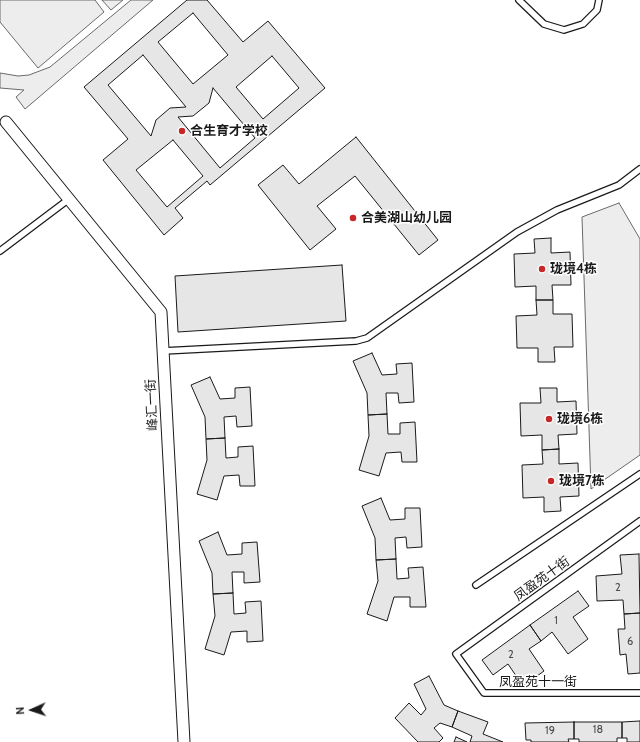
<!DOCTYPE html>
<html>
<head>
<meta charset="utf-8">
<style>
	body { margin:0 }
	#map { position:relative; width:640px; height:742px; overflow:hidden; background:#fff; font-family:Cabin,sans-serif }
	canvas { display:block }
	.north { position:absolute; left:12px; top:690px; width:40px; height:40px; -webkit-text-stroke:3px #fff; paint-order:stroke; rotate:267deg; font-size:11px; font-weight:700; line-height:16px; text-align:center; color:#1a1a1a }
	.north::after { content:''; display:block; margin:auto; width:14px; height:18px; background:#1a1a1a; clip-path:polygon(50% 0,100% 100%,50% 72%,0 100%) }
</style>
</head>
<body>
<div id="map">
<canvas width="640" height="742"></canvas>
<div class="north">N</div>
</div>
<script>
const ctx = document.querySelector('canvas').getContext('2d');
ctx.lineJoin = 'round';
function fillPath(path, color) { ctx.fillStyle = color; ctx.fill(path, 'evenodd'); }
const shape = rows => new Path2D(rows.map(r => 'M' + r).join(''));
function stroke(path, color, width, dash) { ctx.strokeStyle = color; ctx.lineWidth = width; ctx.lineCap = dash ? 'butt' : 'round'; ctx.setLineDash(dash || []); ctx.stroke(path); }
function write(font, color, halo, rows, align = 'center') {
  ctx.font = font + ' Cabin,"Noto Sans SC",sans-serif'; ctx.lineWidth = 3; ctx.setLineDash([]); ctx.textBaseline = 'middle'; ctx.strokeStyle = halo; ctx.fillStyle = color; for (const [text, x, y, turn = 0] of rows) {
    ctx.save(); ctx.translate(x, y); ctx.rotate((+turn || 0) * Math.PI / 180); ctx.textAlign = isNaN(turn) ? turn : align; if (halo) ctx.strokeText(text, 0, 0); ctx.fillText(text, 0, 0); ctx.restore();
  }
}
const built = shape([
	[0,0,95,0,104,12,38,68,0,22,0,0],
	[102,0,123,0,111,10,102,0],
	[131,0,153,0,25,109,16,97,24,90,0,88,0,73,18,76,29,75,50,67,131,0],
	[619,203,640,239,640,455,591,489,582,217,619,203]
]);
fillPath(built, '#ededed');
stroke(built, '#6a6a6a', 1);
const building = shape([
	[187,0,207,0,243,42,268,21,325,88,210,185,207,181,175,208,183,218,164,235,103,160,128,139,84,87,187,0],
	[193,13,228,55,193,84,158,42,193,13],
	[143,55,186,107,170,108,156,120,151,136,108,85,143,55],
	[272,56,299,88,263,119,236,87,272,56],
	[213,88,255,138,220,168,178,117,193,116,209,103,213,88],
	[173,140,203,176,167,207,136,170,173,140],
	[356,137,438,240,419,255,355,176,317,206,336,229,310,250,258,185,283,165,299,184,356,137],
	[551,238,551,253,570,252,571,285,552,285,553,300,536,300,536,286,515,287,514,254,535,253,534,239,551,238],
	[342,265,346,321,178,332,175,276,342,265],
	[536,300,553,300,553,314,572,314,573,347,554,347,555,362,538,362,538,348,517,348,516,316,537,315,536,300],
	[372,353,382,375,397,374,396,364,412,363,414,402,399,403,398,393,386,393,387,414,368,415,367,393,353,361,372,353],
	[210,377,220,399,235,398,235,388,250,387,252,426,237,427,236,416,224,417,225,438,206,439,205,417,191,385,210,377],
	[540,388,557,388,557,402,576,401,577,434,558,435,559,449,542,450,542,435,521,436,520,403,541,403,540,388],
	[387,414,388,434,400,434,400,423,415,422,417,462,402,462,401,452,386,453,379,476,359,470,369,436,368,415,387,414],
	[225,438,226,458,238,457,238,447,253,446,255,486,240,486,239,475,224,476,217,500,197,494,207,460,206,439,225,438],
	[559,449,559,464,578,463,579,496,560,497,561,511,544,512,544,497,523,498,522,465,543,464,542,450,559,449],
	[381,498,390,520,405,519,405,508,420,508,422,547,407,548,406,537,395,538,396,559,376,560,375,538,362,506,381,498],
	[218,532,227,555,242,554,242,543,257,542,260,582,244,583,244,572,232,572,233,593,213,594,212,573,199,541,218,532],
	[639,554,640,613,624,614,623,600,597,601,596,576,622,574,620,555,639,554],
	[396,559,397,579,409,578,408,568,423,567,426,607,410,607,410,597,394,597,387,621,367,614,378,581,376,560,396,559],
	[578,591,589,606,573,617,588,639,568,654,552,632,541,641,530,625,578,591],
	[233,593,234,614,246,613,245,602,261,601,263,641,247,642,247,631,231,632,224,655,205,649,215,616,213,594,233,593],
	[640,613,640,673,628,674,626,654,620,655,618,629,625,629,624,614,640,613],
	[530,625,541,641,529,649,544,671,523,686,508,664,493,675,482,660,530,625],
	[429,676,444,705,458,711,452,727,440,723,434,728,443,738,439,742,418,742,395,718,409,703,421,715,426,709,414,684,429,676],
	[458,711,488,722,483,734,503,742,470,742,472,736,452,727,458,711],
	[640,721,640,742,627,742,627,738,622,738,622,722,640,721],
	[574,722,574,739,568,739,569,742,531,742,531,740,526,740,525,723,574,722],
	[574,722,622,722,622,738,617,738,617,742,579,742,579,739,574,739,574,722],
	[456,737,467,742,454,742,456,737]
]);
fillPath(building, '#e6e6e6');
stroke(building, '#1a1a1a', 1);
const lane = shape([
	[519,0,544,24,564,30,583,24,597,10,599,0],
	[0,251,69,199],
	[163,351,356,341,367,338,517,232,557,210,619,185,640,169],
	[640,521,456,654,484,693,640,693],
	[476,585,640,474]
]);
const street = shape([
	[6,122,161,312,184,742]
]);
stroke(lane, '#1a1a1a', 8);
stroke(street, '#1a1a1a', 13);
stroke(lane, '#fff', 5.5);
stroke(street, '#fff', 11);
for (const [x, y, r, color] of [
	[182,131,4,"#c62828"],
	[353,218,4,"#c62828"],
	[542,269,4,"#c62828"],
	[549,419,4,"#c62828"],
	[551,481,4,"#c62828"]
]) { const dot = new Path2D(); dot.arc(x, y, r, 0, 2 * Math.PI); ctx.fillStyle = color; ctx.fill(dot); stroke(dot, '#fff', 1.5); }
write('11px', '#4d4d4d', null, [
	["2",618,588],
	["1",556,621],
	["6",630,642],
	["2",511,655],
	["18",598,730],
	["19",550,731]
]);
write('bold 13px', '#1a1a1a', '#fff', [
	["合生育才学校",190,131],
	["合美湖山幼儿园",361,218],
	["珑境4栋",550,269],
	["珑境6栋",557,419],
	["珑境7栋",559,481]
], 'left');
write('13px', '#1a1a1a', '#fff', [
	["峰汇一街",152,405,-93],
	["凤盈苑十街",542,579,-36],
	["凤盈苑十一街",538,682]
]);
</script>
</body>
</html>
